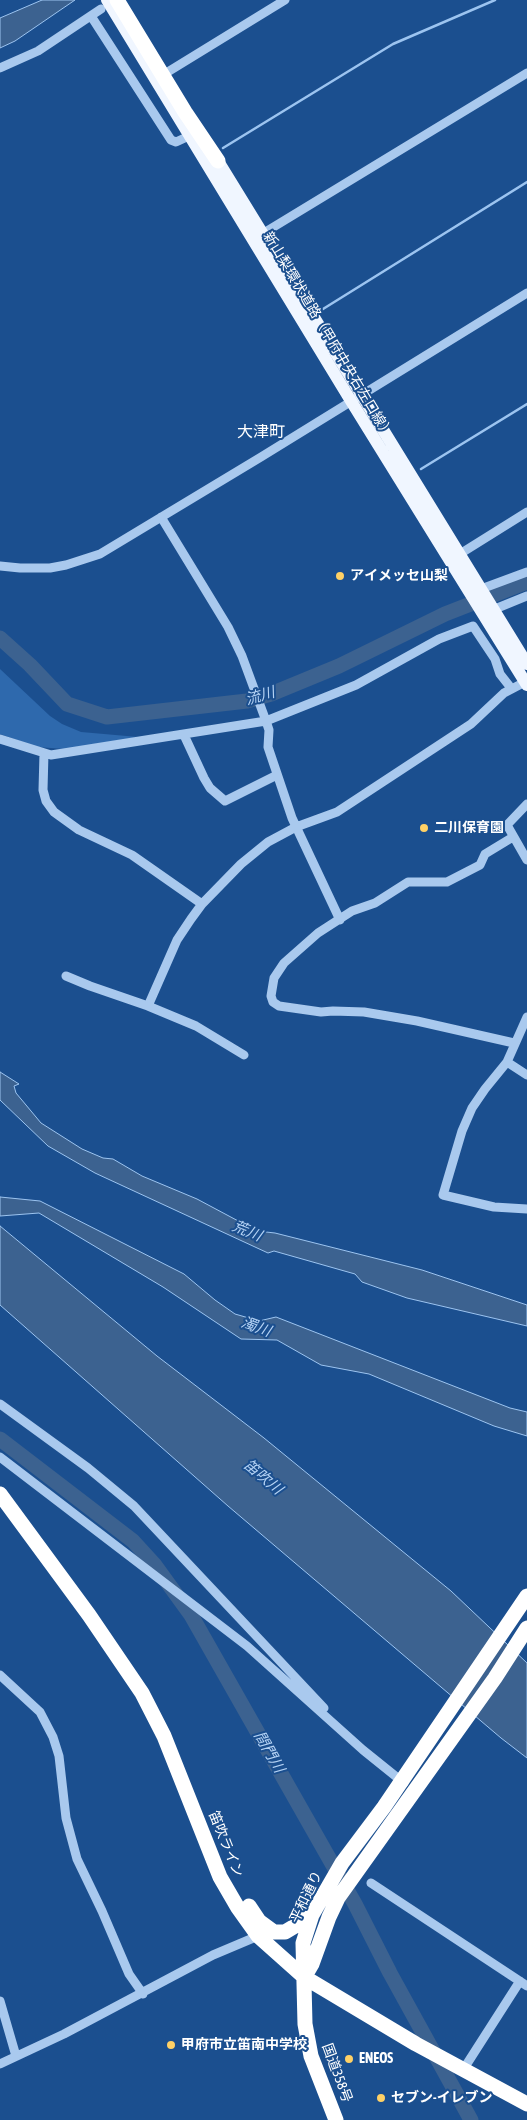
<!DOCTYPE html>
<html>
<head>
<meta charset="utf-8">
<style>
	body { margin:0 }
	canvas { display:block; background:#1b4f8f }
</style>
</head>
<body>
<canvas width="527" height="2120"></canvas>
<script>
const ctx = document.querySelector('canvas').getContext('2d');
ctx.lineJoin = 'round';
function fillPath(path, color) { ctx.fillStyle = color; ctx.fill(path, 'evenodd'); }
const shape = rows => new Path2D(rows.map(r => 'M' + r).join(''));
function stroke(path, color, width, dash) { ctx.strokeStyle = color; ctx.lineWidth = width; ctx.lineCap = dash ? 'butt' : 'round'; ctx.setLineDash(dash || []); ctx.stroke(path); }
function write(font, color, halo, rows, align = 'center') {
  ctx.font = font + ' "Asap Condensed","Noto Sans JP",sans-serif'; ctx.lineWidth = 4; ctx.setLineDash([]); ctx.textBaseline = 'middle'; ctx.strokeStyle = halo; ctx.fillStyle = color; for (const [text, x, y, turn = 0] of rows) {
    ctx.save(); ctx.translate(x, y); ctx.rotate((+turn || 0) * Math.PI / 180); ctx.textAlign = isNaN(turn) ? turn : align; if (halo) ctx.strokeText(text, 0, 0); ctx.fillText(text, 0, 0); ctx.restore();
  }
}
fillPath(shape([
	[0,669,50,716,62,724,81,732,138,737,65,749,37,747,0,734]
]), '#2e69ad');
const water = shape([
	[42,0,75,0,15,41,0,48,0,18,42,0],
	[0,1072,19,1084,14,1086,16,1093,41,1123,82,1149,103,1158,113,1159,142,1176,197,1199,257,1231,275,1233,422,1270,527,1305,527,1326,407,1298,362,1282,355,1274,274,1251,268,1253,95,1173,48,1146,0,1100,0,1072],
	[0,1197,40,1201,184,1274,215,1300,235,1314,259,1321,276,1317,510,1408,527,1412,527,1436,494,1426,369,1374,321,1365,277,1340,241,1339,163,1287,39,1213,0,1216,0,1197],
	[0,1226,157,1356,264,1438,451,1591,527,1663,527,1758,501,1738,228,1506,0,1305,0,1226]
]);
fillPath(water, '#3c6290');
stroke(water, '#9cc4f0', 1);
stroke(shape([
	[223,148,393,44,495,0],
	[323,309,527,182],
	[421,469,527,404]
]), '#9cc4f0', 2.5);
stroke(shape([
	[0,638,30,665,67,704,107,717,247,701,271,694,339,666,445,614,527,582],
	[0,1439,133,1541,154,1564,191,1615,355,1904,390,1973,471,2120]
]), '#3c6290', 15);
stroke(shape([
	[91,16,171,140,176,142,189,136],
	[0,68,38,51,101,9],
	[166,73,285,0],
	[262,234,527,73],
	[161,517,228,627,242,656,266,721,269,730,268,747,292,818,340,920],
	[455,557,527,512],
	[0,566,20,568,50,568,66,565,100,554,261,457,527,293],
	[481,589,527,572],
	[490,611,527,596],
	[184,735,204,778,210,788,225,801,277,775],
	[0,739,51,755,266,721,356,685,439,639,473,626,495,659,500,674,511,688],
	[44,753,43,790,46,801,54,812,79,830,132,855,202,904],
	[527,804,507,825,527,860],
	[513,837,485,854,480,865,447,882,408,882,375,903,352,911,318,933,284,963,274,978,271,996,273,1002,279,1006,321,1012,333,1011,364,1012,417,1021,514,1043],
	[66,976,90,986,148,1006,196,1026,244,1055],
	[148,1006,177,940,191,919,202,904,241,864,268,842,296,827,337,812,471,724,504,693,527,681],
	[527,1017,507,1062,485,1089,472,1108,462,1131,443,1195,494,1207,527,1209],
	[507,1062,527,1075],
	[0,1404,88,1468,134,1506,324,1708],
	[0,1457,247,1646,363,1750,404,1783],
	[0,1675,40,1712,53,1737,59,1756,66,1818,77,1859,102,1911,129,1974,143,1994],
	[371,1883,527,1986],
	[0,2001,16,2056],
	[0,2064,64,2034,213,1955,258,1936],
	[463,2070,520,1981]
]), '#a9c9ee', 9);
stroke(shape([
	[107,0,351,401,527,685],
	[213,153,527,664]
]), '#f0f6ff', 12);
stroke(shape([
	[117,0,185,112,218,161],
	[0,1494,89,1615,142,1693,164,1736,220,1877,238,1908,258,1936,304,1977,416,2044,527,2104],
	[249,1906,259,1921,274,1932,285,1932,300,1923,308,1908],
	[305,1976,312,1964,329,1917,338,1898,495,1678,527,1628],
	[336,2120,311,2056,305,2024,303,1943,312,1915,342,1863,384,1807,527,1596]
]), '#fff', 15);
for (const [x, y, r, color] of [
	[340,576,5,"#ffd166"],
	[424,828,5,"#ffd166"],
	[171,2045,5,"#ffd166"],
	[349,2059,5,"#ffd166"],
	[381,2098,5,"#ffd166"]
]) { const dot = new Path2D(); dot.arc(x, y, r, 0, 2 * Math.PI); ctx.fillStyle = color; ctx.fill(dot); stroke(dot, '#1b4f8f', 2); }
write('14px', '#fff', '#1b4f8f', [
	["新山梨環状道路（甲府中央右左口線）",328,335,59],
	["笛吹ライン",226,1844,68],
	["平和通り",306,1897,-64],
	["国道358号",337,2073,70]
]);
write('bold 14px', '#fff', '#1b4f8f', [
	["アイメッセ山梨",350,576],
	["二川保育園",434,828],
	["甲府市立笛南中学校",181,2045],
	["ENEOS",359,2059],
	["セブン-イレブン",391,2098]
], 'left');
write('italic 15px', '#b5d3f5', '#1b4f8f', [
	["流川",260,696,-16],
	["荒川",247,1231,22],
	["濁川",256,1327,20],
	["笛吹川",263,1477,40],
	["間門川",269,1752,60]
]);
write('16px', '#fff', '#1b4f8f', [
	["大津町",261,432]
]);
</script>
</body>
</html>
